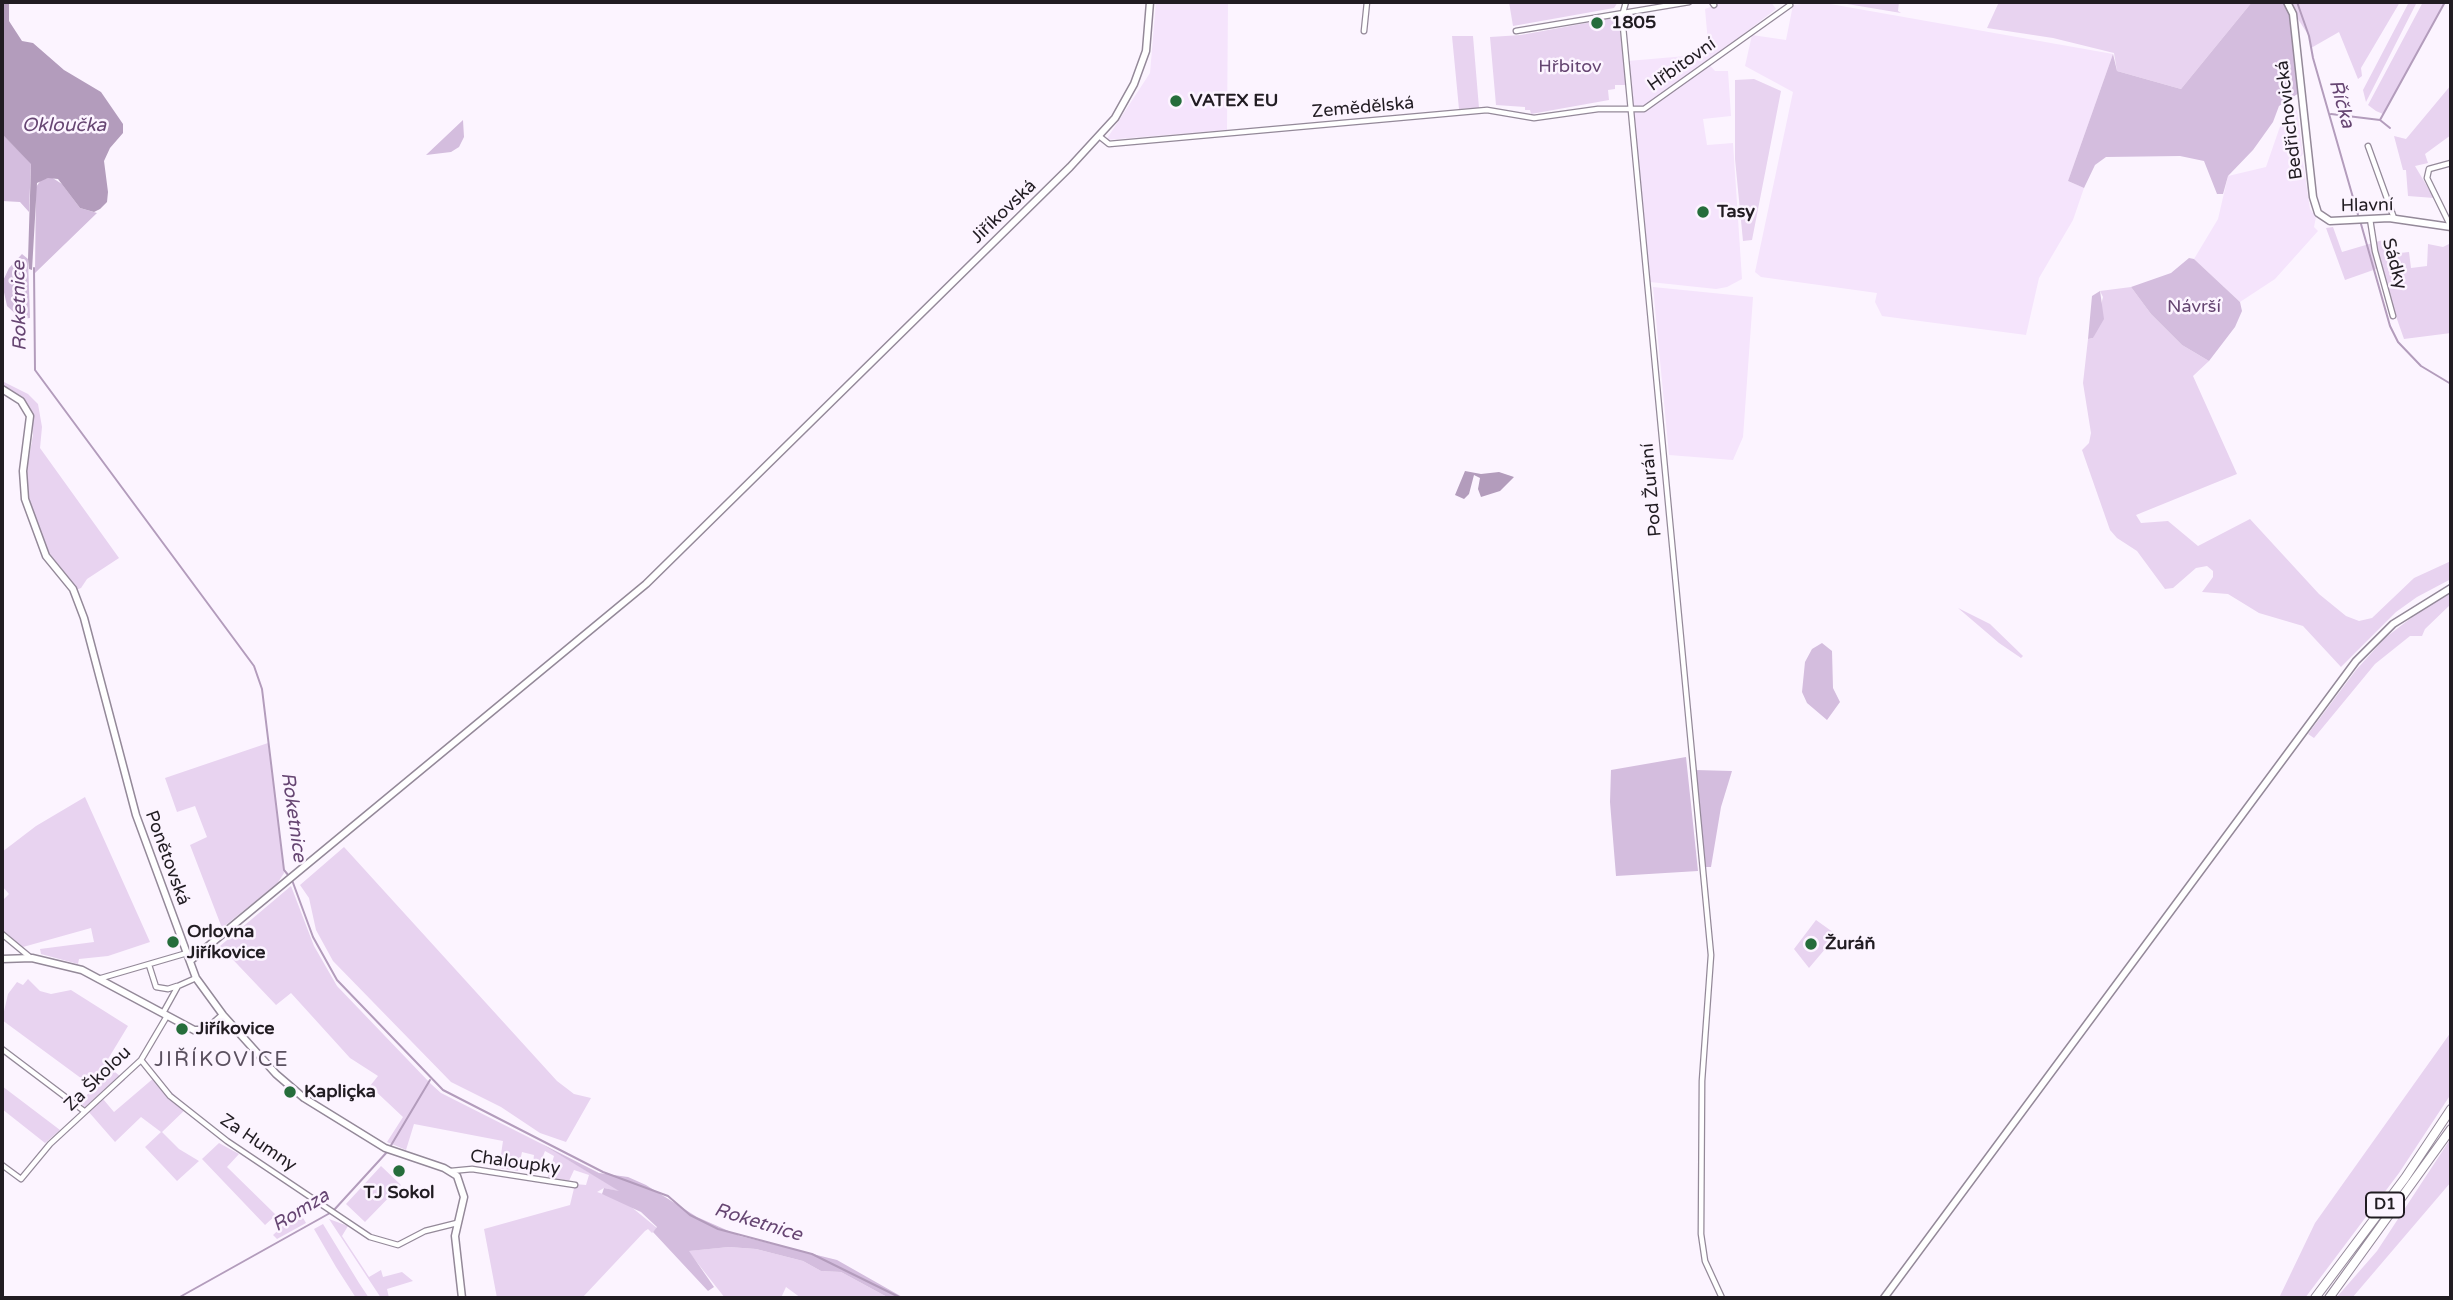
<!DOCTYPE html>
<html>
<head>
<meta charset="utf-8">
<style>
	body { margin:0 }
	#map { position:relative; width:2453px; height:1300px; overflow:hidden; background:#fcf4ff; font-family:"Varela Round",sans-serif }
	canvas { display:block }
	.frame { position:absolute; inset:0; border:4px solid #211c22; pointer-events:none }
</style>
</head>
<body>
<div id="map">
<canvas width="2453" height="1300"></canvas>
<div class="frame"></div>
</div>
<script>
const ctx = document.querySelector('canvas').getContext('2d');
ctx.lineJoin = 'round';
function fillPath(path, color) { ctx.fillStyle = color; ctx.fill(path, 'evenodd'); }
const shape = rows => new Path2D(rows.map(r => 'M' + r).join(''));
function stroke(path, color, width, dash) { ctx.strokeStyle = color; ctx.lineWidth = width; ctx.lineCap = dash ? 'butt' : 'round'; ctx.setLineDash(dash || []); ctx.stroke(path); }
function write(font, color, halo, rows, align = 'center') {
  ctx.font = font + ' "Varela Round",sans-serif'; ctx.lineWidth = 5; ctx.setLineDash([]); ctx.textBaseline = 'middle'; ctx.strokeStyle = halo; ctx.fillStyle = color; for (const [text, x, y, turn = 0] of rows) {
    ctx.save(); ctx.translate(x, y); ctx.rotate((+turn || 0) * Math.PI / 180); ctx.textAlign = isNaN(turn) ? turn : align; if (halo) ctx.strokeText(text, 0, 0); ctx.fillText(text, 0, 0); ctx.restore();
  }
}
fillPath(shape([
	[1156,2,1228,2,1227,130,1106,140,1150,73],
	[1723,2,1771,2,1776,9,1707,62,1715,71,1728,71,1731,116,1703,119,1707,145,1733,143,1742,279,1727,287,1716,289,1650,282,1628,61,1709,54,1705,9],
	[1819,2,2113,54,2068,181,2084,188,2073,220,2039,278,2026,335,1882,316,1875,302,1877,293,1761,277,1755,272,1793,92,1745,66,1752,35,1786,40,1793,5],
	[2297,110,2303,154,2300,158,2303,162,2310,209,2316,217,2314,227,2318,231,2275,279,2240,302,2194,259,2218,219,2228,176,2266,167,2285,112],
	[1653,287,1753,297,1743,437,1733,460,1669,455]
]), '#f5e4fc');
fillPath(shape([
	[1509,2,1618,2,1614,8,1513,26],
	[1835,2,1899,2,1898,11,1901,13],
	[1999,2,2252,2,2181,89,2117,71,2114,53,2053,38,1987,28],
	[2287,2,2400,2,2361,68,2362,76,2358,79,2339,32,2311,48,2309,36],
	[2409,2,2417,2,2366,102,2363,90],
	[2423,2,2445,2,2383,114,2376,111,2368,105],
	[1619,17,1626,85,1615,85,1615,89,1608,90,1609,100,1531,114,1530,110,1525,110,1525,107,1496,105,1490,37,1521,35],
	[1452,36,1473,36,1479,108,1459,109],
	[1754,79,1781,91,1752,240,1743,241,1735,159,1735,80],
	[2451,85,2451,135,2425,154,2428,163,2415,166,2434,198,2408,196,2406,170,2403,170,2394,136,2406,139],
	[2333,227,2342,252,2386,239,2390,254,2409,252,2411,268,2427,266,2428,244,2443,247,2451,243,2451,333,2404,339,2379,268,2345,280,2326,228],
	[2131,287,2151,314,2182,345,2209,361,2193,376,2237,474,2136,515,2141,523,2168,521,2198,546,2250,519,2319,594,2346,616,2359,621,2372,618,2414,578,2451,561,2451,579,2417,597,2396,612,2341,667,2303,626,2259,613,2228,594,2202,592,2213,577,2213,571,2207,566,2196,568,2173,588,2165,589,2137,551,2117,538,2110,530,2082,450,2089,443,2091,433,2083,383,2088,339,2093,338,2103,297,2100,291],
	[2,381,28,394,38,404,42,427,40,448,119,558,87,579,81,588,76,590,46,549,30,507,26,474,33,435,32,415,21,397,2,386],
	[2451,593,2451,604,2425,629,2422,636,2410,636,2375,664,2314,738,2308,734,2356,670,2385,638,2424,608],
	[1958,608,1990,624,2023,656,2021,658,1999,643],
	[268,743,284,873,277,884,222,928,190,845,207,837,195,806,177,812,165,778],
	[85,797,150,942,108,956,79,959,78,964,41,954,40,949,94,942,91,928,23,947,2,930,2,901,9,894,2,886,2,852,36,826],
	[344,847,557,1081,574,1094,591,1098,566,1142,540,1133,501,1107,451,1082,333,961,316,930,309,898,300,885],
	[291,886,314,946,337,986,431,1084,441,1093,540,1143,622,1192,604,1188,597,1192,624,1201,657,1228,652,1233,648,1229,645,1231,582,1298,497,1298,484,1229,570,1205,575,1184,586,1185,589,1175,574,1170,569,1181,548,1177,554,1156,545,1151,536,1174,532,1172,534,1155,522,1152,518,1171,499,1168,503,1141,414,1124,406,1150,387,1142,403,1117,370,1086,378,1076,350,1058,291,993,276,1005,220,946],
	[1816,920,1837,935,1809,968,1794,949],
	[28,979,40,991,51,994,71,990,128,1026,105,1064,125,1080,103,1099,114,1112,155,1077,188,1107,162,1132,179,1149,199,1161,177,1181,145,1147,161,1132,141,1117,115,1142,81,1103,93,1087,2,1020,8,994,17,982,23,985],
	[2451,1032,2451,1094,2399,1173,2305,1298,2279,1298,2315,1223],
	[2,1086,60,1130,45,1143,2,1109],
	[2451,1138,2451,1182,2352,1298,2336,1298,2377,1251],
	[219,1143,239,1154,227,1167,276,1215,265,1225,202,1159],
	[381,1166,401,1185,365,1222,346,1204],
	[299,1211,306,1223,277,1239,273,1235],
	[329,1219,348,1226,342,1236,369,1277,381,1270,383,1277,402,1272,413,1281,387,1289,389,1298,381,1298],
	[323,1224,359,1283,369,1298,356,1298,336,1267,314,1229],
	[729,1247,756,1249,803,1261,821,1271,841,1272,889,1298,801,1298,786,1287,781,1298,725,1298,688,1251]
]), '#e8d3f0');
fillPath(shape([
	[2252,2,2284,2,2292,18,2299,93,2279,106,2273,122,2253,150,2228,176,2223,194,2217,194,2204,161,2180,156,2106,157,2095,165,2084,188,2068,181,2113,54,2117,71,2181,89],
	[463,120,464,137,459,147,451,152,426,155],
	[2,134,31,163,29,212,20,202,2,201],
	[51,177,62,184,80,208,97,213,35,273,36,187,41,180],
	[22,254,28,259,30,318,21,319,7,306,2,283,9,268],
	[2189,258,2194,259,2240,302,2242,311,2235,327,2209,361,2182,345,2151,314,2131,287,2171,273],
	[2100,291,2104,319,2093,338,2088,339,2092,296],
	[1822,643,1832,651,1833,688,1840,702,1827,720,1807,703,1802,692,1805,662,1812,649],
	[1686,757,1698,871,1616,876,1610,802,1611,770],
	[1695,770,1732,771,1721,807,1711,867,1704,867],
	[540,1143,599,1173,628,1177,646,1185,697,1217,740,1236,837,1260,904,1298,889,1298,841,1272,821,1271,803,1261,756,1249,729,1247,689,1251,714,1287,708,1291,653,1232,657,1227,641,1212,602,1194,604,1188,619,1191]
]), '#d4bdde');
fillPath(shape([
	[2,2,9,2,9,21,22,41,33,43,64,70,101,92,123,124,123,133,110,148,104,161,108,192,107,202,100,209,94,212,80,208,58,179,48,178,37,183,32,270,29,269,28,259,31,164,2,134],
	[1465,471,1481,474,1499,472,1514,477,1500,491,1481,497,1478,489,1480,478,1474,475,1469,494,1464,499,1455,495]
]), '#b39cbc');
stroke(shape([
	[2297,2,2309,36,2313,58,2358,215],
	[2331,114,2380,120,2390,128],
	[2380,120,2445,2],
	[2361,224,2390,326,2398,342,2421,366,2451,384],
	[34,268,35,370,254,666,262,689,284,870,289,876],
	[292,880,313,937,337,980,443,1090,603,1172,668,1196,690,1215,718,1229,812,1254,901,1298],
	[390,1147,430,1080],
	[334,1210,387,1152],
	[178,1298,330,1213]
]), '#b39cbc', 2);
const street = shape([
	[1626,2,1622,16,1711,955,1702,1081,1701,1234,1705,1261,1722,1298],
	[1712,2,1714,5],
	[1364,31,1367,2],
	[1516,31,1689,2],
	[1099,136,1109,144,1487,110,1534,118,1598,109,1644,109,1790,5],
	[2368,146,2394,218],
	[2451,163,2429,169,2427,178,2451,227],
	[2370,219,2375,251,2393,316],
	[2,934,31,958],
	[149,965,156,987,168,989,177,986],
	[98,979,187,953],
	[163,1013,178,986,196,978],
	[2,1049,84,1111],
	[141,1060,170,1096,227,1141,370,1237,398,1245,425,1231,457,1223],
	[2,1165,21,1179,50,1144,141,1060,167,1016],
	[451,1171,472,1169,575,1185]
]);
const secondary = shape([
	[2287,2,2293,14,2313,197,2318,213,2330,221,2389,218,2451,227],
	[2,389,21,401,30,416,23,471,25,499,46,556,73,589,84,618,136,815,196,978,223,1015,276,1074,304,1098,385,1148,444,1168,457,1176,464,1197,455,1236,462,1298],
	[2,959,32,958,82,970,194,1030,206,1030,223,1015],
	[190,961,646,584,1070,167,1115,118,1134,84,1146,51,1150,2],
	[1884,1298,2356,661,2393,624,2451,588]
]);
const highway = shape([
	[2315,1298,2405,1178,2451,1109],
	[2329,1298,2451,1129]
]);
stroke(street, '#948999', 7);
stroke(secondary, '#948999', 9);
stroke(highway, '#948999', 10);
stroke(street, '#fff', 4.5);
stroke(secondary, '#fff', 6);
stroke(highway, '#fff', 8);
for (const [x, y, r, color] of [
	[1597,23,7,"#256d3b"],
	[1176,101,7,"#256d3b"],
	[1703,212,7,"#256d3b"],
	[173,942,7,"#256d3b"],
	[1811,944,7,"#256d3b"],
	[182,1029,7,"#256d3b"],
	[290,1092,7,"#256d3b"],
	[399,1171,7,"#256d3b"]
]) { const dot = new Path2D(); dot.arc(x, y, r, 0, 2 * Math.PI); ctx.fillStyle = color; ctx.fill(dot); stroke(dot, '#fcf4ff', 2.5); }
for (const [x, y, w] of [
	[2385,1205,38]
]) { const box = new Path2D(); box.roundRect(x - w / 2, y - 12.5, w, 25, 5); ctx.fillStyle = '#fcf4ff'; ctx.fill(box); stroke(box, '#211c22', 2); }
write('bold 16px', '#211c22', null, [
	["D1",2385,1205]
]);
write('bold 18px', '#211c22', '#fcf4ff', [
	["1805",1611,23],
	["VATEX EU",1190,101],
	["Tasy",1717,212],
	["Orlovna",187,932],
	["Jiříkovice",187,953],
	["Žuráň",1825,944],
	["Jiříkovice",196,1029],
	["Kapliçka",304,1092],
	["TJ Sokol",399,1193,"center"]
], 'left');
write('18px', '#211c22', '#fcf4ff', [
	["Hřbitovní",1682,65,-35],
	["Zemědělská",1363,108,-5],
	["Bedřichovická",2290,120,-97],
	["Hlavní",2367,206,-1],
	["Jiříkovská",1004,212,-44],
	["Sádky",2394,264,75],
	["Pod Žurání",1652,490,-95],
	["Ponětovská",167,858,70],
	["Za Školou",98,1079,-44],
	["Za Humny",258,1143,34],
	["Chaloupky",515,1163,8]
]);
write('18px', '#654571', '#fcf4ff', [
	["Hřbitov",1570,67],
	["Návrší",2194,307]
]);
write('italic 19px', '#664572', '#fcf4ff', [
	["Říčka",2341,104,74],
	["Okloučka",64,126],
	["Roketnice",20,306,-91],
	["Roketnice",293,817,82],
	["Romza",301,1211,-32],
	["Roketnice",758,1223,17]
]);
ctx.letterSpacing = '2px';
write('21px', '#5b5160', '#fcf4ff', [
	["JIŘÍKOVICE",222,1060]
]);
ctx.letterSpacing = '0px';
</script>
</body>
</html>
